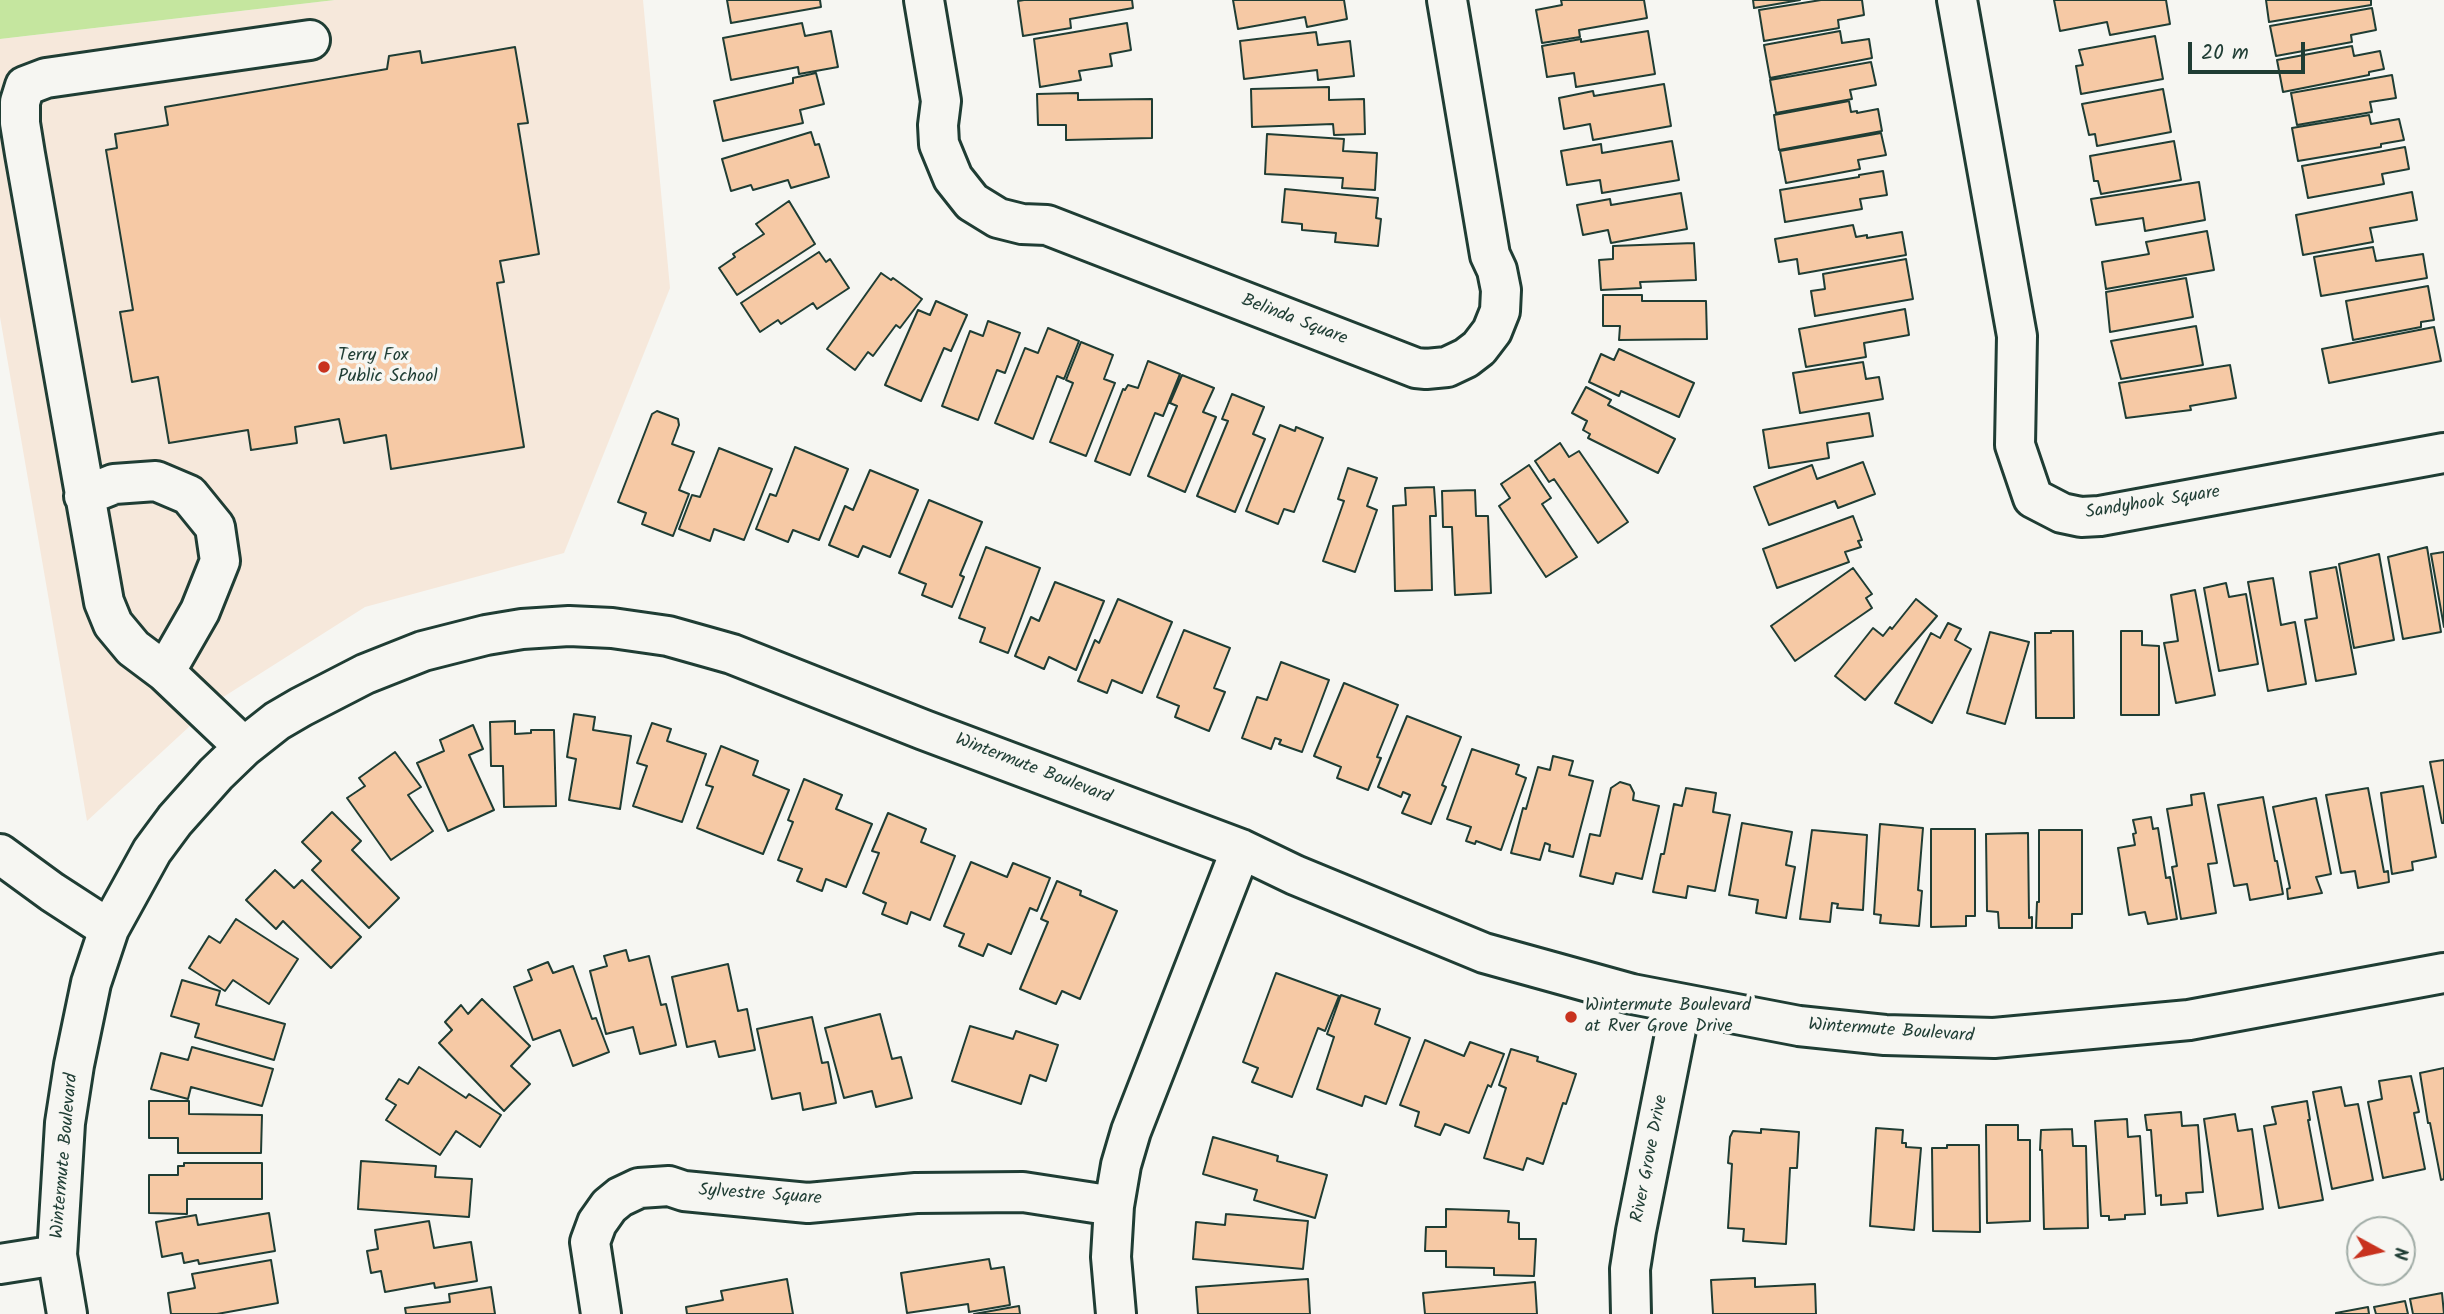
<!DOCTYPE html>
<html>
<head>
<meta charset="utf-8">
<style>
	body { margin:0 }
	#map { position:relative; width:2444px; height:1314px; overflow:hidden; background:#f6f6f2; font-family:Kalam,sans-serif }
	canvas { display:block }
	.north { position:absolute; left:2346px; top:1216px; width:70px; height:70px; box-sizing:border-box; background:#f6f6f2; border:2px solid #a0aca6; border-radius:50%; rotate:98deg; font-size:19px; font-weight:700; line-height:28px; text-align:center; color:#1f3d34 }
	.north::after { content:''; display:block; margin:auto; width:24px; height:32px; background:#c8321e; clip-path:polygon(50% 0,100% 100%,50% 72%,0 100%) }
	.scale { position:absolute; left:2188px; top:42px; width:117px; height:32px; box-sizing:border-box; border:4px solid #1f3d34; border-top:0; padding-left:9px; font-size:21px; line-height:24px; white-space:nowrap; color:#1f3d34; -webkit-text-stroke:5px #f6f6f2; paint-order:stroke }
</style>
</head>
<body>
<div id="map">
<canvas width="2444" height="1314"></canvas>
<div class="north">N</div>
<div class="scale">20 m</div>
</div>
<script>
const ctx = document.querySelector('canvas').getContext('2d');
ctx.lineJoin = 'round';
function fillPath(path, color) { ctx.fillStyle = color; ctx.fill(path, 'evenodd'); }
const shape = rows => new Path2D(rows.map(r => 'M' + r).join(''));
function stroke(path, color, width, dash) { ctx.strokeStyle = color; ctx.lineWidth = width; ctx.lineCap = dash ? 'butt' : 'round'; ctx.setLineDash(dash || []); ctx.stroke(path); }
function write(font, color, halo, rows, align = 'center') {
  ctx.font = font + ' Kalam,sans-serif'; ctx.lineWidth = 7; ctx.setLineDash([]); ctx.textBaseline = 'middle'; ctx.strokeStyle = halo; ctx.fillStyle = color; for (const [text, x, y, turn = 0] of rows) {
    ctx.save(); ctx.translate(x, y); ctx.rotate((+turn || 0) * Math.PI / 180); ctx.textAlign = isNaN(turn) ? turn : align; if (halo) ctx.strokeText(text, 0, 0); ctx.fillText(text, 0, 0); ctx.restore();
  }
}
fillPath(shape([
	[335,0,643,0,670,288,564,553,365,607,217,701,87,821,0,317,0,39]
]), '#f6e8db');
fillPath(shape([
	[0,0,335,0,0,39]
]), '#c5e69f');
const building = shape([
	[727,0,820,0,821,7,731,23,727,0],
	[1024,0,1132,0,1133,8,1070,19,1071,28,1023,36,1018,1,1024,0],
	[1233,0,1344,0,1347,19,1307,27,1305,17,1238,29,1233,0],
	[1561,0,1644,0,1647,18,1579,30,1580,37,1542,43,1536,10,1562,5,1561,0],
	[1753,0,1800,0,1754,8,1753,0],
	[1821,0,1862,0,1864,15,1838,20,1839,28,1764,41,1759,10,1821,0],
	[2054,0,2166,0,2170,24,2110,35,2107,22,2060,31,2054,0],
	[2266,0,2371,0,2371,5,2269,22,2266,0],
	[2372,8,2376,30,2351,35,2352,42,2276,56,2270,26,2372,8],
	[802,23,805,36,831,31,838,67,799,74,798,67,731,80,723,38,802,23],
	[1127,23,1131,50,1110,54,1112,66,1079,71,1081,80,1040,87,1034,39,1127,23],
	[1648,31,1655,74,1576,87,1574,73,1547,77,1542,46,1581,39,1581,42,1648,31],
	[1840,31,1842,43,1869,39,1872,58,1770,78,1764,45,1840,31],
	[1316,32,1318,45,1350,41,1354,76,1318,80,1317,70,1244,79,1240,41,1316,32],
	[2155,36,2163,79,2081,94,2076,66,2083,65,2079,50,2155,36],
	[2352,46,2354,56,2380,51,2384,69,2369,72,2369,75,2283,92,2277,60,2352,46],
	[515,47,528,123,518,124,539,254,500,261,504,282,497,283,524,447,391,469,386,435,344,443,339,419,295,427,297,443,251,450,248,430,169,443,158,377,132,382,120,312,133,310,106,150,117,148,115,134,168,125,165,107,387,69,389,56,420,51,422,63,515,47],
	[1871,62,1876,85,1850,90,1852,99,1776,113,1770,80,1871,62],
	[816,73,824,104,800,110,803,123,723,141,714,101,793,83,793,78,816,73],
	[2392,75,2396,98,2370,102,2372,112,2297,125,2291,93,2392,75],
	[1664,84,1671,126,1593,140,1590,124,1564,129,1559,98,1593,91,1594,96,1664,84],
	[1329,87,1329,100,1364,99,1365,134,1334,135,1333,124,1252,127,1251,89,1329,87],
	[2163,89,2171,132,2097,146,2095,134,2089,135,2082,104,2163,89],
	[1078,93,1078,100,1152,99,1152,138,1066,140,1066,125,1038,125,1037,94,1078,93],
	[1849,101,1851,112,1857,111,1857,113,1878,109,1882,131,1779,150,1774,115,1849,101],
	[2369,115,2371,124,2399,119,2404,140,2381,144,2381,147,2298,161,2292,128,2369,115],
	[811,132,815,145,819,144,829,177,791,188,788,180,753,190,751,185,731,191,722,159,811,132],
	[1881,133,1886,155,1858,160,1860,169,1786,183,1780,151,1881,133],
	[1267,134,1344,139,1343,151,1377,153,1375,190,1342,188,1343,178,1265,174,1267,134],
	[1672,141,1679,180,1602,193,1600,180,1567,185,1561,151,1601,144,1602,153,1672,141],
	[2174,141,2181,180,2101,194,2098,181,2094,181,2090,156,2174,141],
	[2405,147,2409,169,2382,174,2384,184,2308,198,2302,166,2405,147],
	[1883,171,1887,195,1860,199,1862,209,1785,222,1780,190,1859,177,1859,175,1883,171],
	[2199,182,2205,220,2145,231,2143,218,2096,225,2091,199,2199,182],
	[1285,189,1378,198,1376,218,1381,219,1378,246,1335,242,1336,233,1302,230,1302,224,1282,222,1285,189],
	[2412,192,2417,220,2370,228,2373,242,2303,255,2296,215,2412,192],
	[1681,193,1687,229,1611,243,1608,230,1583,235,1577,205,1610,199,1611,205,1681,193],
	[789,201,815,244,737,295,719,268,735,257,733,254,764,234,756,224,789,201],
	[1853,225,1856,237,1867,235,1867,238,1902,232,1906,255,1799,274,1797,259,1779,262,1775,239,1853,225],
	[2207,231,2214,270,2106,289,2102,262,2149,254,2146,242,2207,231],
	[1694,243,1696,280,1640,282,1641,288,1601,290,1599,260,1613,259,1613,246,1694,243],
	[2373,247,2376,261,2423,254,2427,278,2321,296,2314,257,2373,247],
	[819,252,826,262,830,259,849,288,817,309,813,303,781,324,778,320,760,332,741,303,819,252],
	[1906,259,1913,299,1815,316,1811,291,1825,289,1823,274,1906,259],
	[881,273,891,280,893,278,922,299,900,328,896,325,873,356,868,352,855,370,827,349,881,273],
	[2186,278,2193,317,2110,332,2106,292,2186,278],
	[2428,286,2434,320,2421,322,2421,327,2353,340,2346,301,2428,286],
	[1603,295,1642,295,1642,301,1706,301,1707,339,1619,340,1620,326,1603,326,1603,295],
	[936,301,967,315,951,351,944,348,921,401,885,385,918,310,930,315,936,301],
	[1905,309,1909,335,1864,343,1866,357,1806,367,1799,329,1905,309],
	[988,321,1020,333,1005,373,997,370,978,420,942,406,970,331,983,336,988,321],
	[2196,326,2203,365,2121,379,2111,341,2196,326],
	[2434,327,2441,361,2329,383,2322,349,2434,327],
	[1048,328,1079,341,1064,379,1057,376,1033,439,995,423,1025,348,1038,353,1048,328],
	[1081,342,1113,355,1104,379,1115,383,1086,456,1050,442,1073,383,1066,380,1081,342],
	[1619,349,1694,383,1679,417,1621,391,1619,396,1589,382,1601,354,1614,360,1619,349],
	[1148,361,1180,374,1163,416,1155,413,1130,475,1095,461,1123,389,1125,390,1128,385,1138,388,1148,361],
	[1863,362,1866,379,1879,377,1883,399,1800,413,1793,373,1863,362],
	[2230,365,2236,398,2190,406,2191,410,2126,418,2119,383,2230,365],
	[1182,375,1214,388,1203,412,1216,417,1185,492,1148,476,1177,406,1170,403,1182,375],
	[1586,387,1611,400,1608,405,1675,439,1658,473,1588,438,1590,434,1583,430,1587,421,1572,413,1586,387],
	[1232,394,1264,407,1253,434,1265,439,1235,512,1197,496,1228,421,1222,419,1232,394],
	[657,411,678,419,679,425,672,444,694,452,679,490,689,494,673,536,642,524,646,513,618,502,652,414,657,411],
	[1869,413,1873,436,1827,443,1829,458,1769,468,1763,430,1869,413],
	[1280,425,1295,431,1296,427,1323,438,1294,512,1284,509,1278,524,1246,511,1280,425],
	[1560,443,1569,457,1579,451,1628,522,1598,543,1554,479,1549,482,1535,461,1560,443],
	[795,447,848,469,819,540,793,530,788,542,756,529,770,494,776,496,795,447],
	[719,448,772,469,744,540,714,529,710,541,679,529,692,495,700,497,719,448],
	[1863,462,1875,494,1838,508,1835,501,1769,525,1754,487,1812,465,1817,479,1863,462],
	[1529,465,1551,498,1542,504,1577,557,1546,577,1499,506,1510,498,1501,484,1529,465],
	[1348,468,1377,478,1367,506,1377,510,1355,572,1323,561,1344,501,1338,499,1348,468],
	[870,470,918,490,890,557,863,546,858,557,829,545,845,506,853,510,870,470],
	[1434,487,1436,516,1430,516,1432,590,1395,591,1393,506,1406,505,1405,488,1434,487],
	[1475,490,1476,516,1488,516,1491,593,1455,595,1452,527,1443,527,1442,491,1475,490],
	[929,500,982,522,960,575,964,577,952,607,922,595,926,584,899,573,929,500],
	[1853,516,1862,540,1858,541,1861,547,1845,552,1849,562,1777,588,1763,549,1853,516],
	[986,547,1040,568,1008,653,980,642,985,628,959,618,986,547],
	[2427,547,2441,632,2403,639,2388,557,2427,547],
	[2444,552,2444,627,2431,554,2444,552],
	[2379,554,2394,640,2354,648,2339,564,2379,554],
	[2336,567,2356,674,2316,681,2305,620,2317,618,2310,572,2336,567],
	[1853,568,1872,594,1866,598,1872,608,1795,661,1771,626,1853,568],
	[2273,578,2281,625,2295,622,2306,684,2268,691,2248,582,2273,578],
	[1055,582,1104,601,1076,670,1049,657,1044,669,1015,656,1031,617,1039,621,1055,582],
	[2226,583,2229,597,2246,594,2258,664,2219,671,2204,588,2226,583],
	[2195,590,2215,695,2176,703,2164,643,2178,641,2171,595,2195,590],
	[1118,599,1172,622,1142,693,1112,680,1107,693,1078,681,1095,640,1099,643,1118,599],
	[1916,599,1937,616,1865,700,1835,676,1873,628,1883,636,1890,627,1892,629,1916,599],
	[1948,623,1961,629,1955,640,1971,649,1932,723,1895,703,1931,633,1940,638,1948,623],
	[1184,630,1230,648,1214,688,1225,692,1209,731,1175,717,1179,706,1157,697,1184,630],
	[2051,631,2073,631,2074,718,2036,718,2035,633,2051,633,2051,631],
	[2121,631,2142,631,2142,645,2159,646,2159,715,2121,715,2121,631],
	[1990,632,2029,642,2005,724,1967,713,1990,632],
	[1281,662,1329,680,1302,752,1279,744,1281,740,1275,738,1271,749,1242,738,1257,697,1267,700,1281,662],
	[1344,683,1398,705,1377,757,1381,758,1368,790,1337,778,1341,767,1314,756,1344,683],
	[574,714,595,717,593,730,631,736,620,809,569,800,576,759,567,757,574,714],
	[1407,716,1461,737,1442,785,1446,787,1431,824,1402,813,1410,795,1403,792,1401,797,1378,787,1407,716],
	[515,721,515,734,531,733,531,730,554,730,556,806,504,807,503,766,491,766,490,722,515,721],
	[652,723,671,729,667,741,706,754,682,822,633,806,647,766,637,763,652,723],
	[473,725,483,749,469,755,494,810,448,831,417,763,444,751,440,740,473,725],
	[721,746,758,761,753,775,789,790,763,854,697,828,713,787,706,785,721,746],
	[1472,749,1519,765,1516,774,1526,778,1501,850,1476,841,1475,844,1466,841,1471,827,1447,819,1472,749],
	[395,752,421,787,408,795,433,831,391,860,347,798,365,786,359,778,395,752],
	[1553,756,1573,761,1569,775,1593,781,1573,857,1549,851,1550,845,1545,843,1540,860,1511,853,1523,808,1526,809,1538,767,1550,770,1553,756],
	[2444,760,2444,823,2442,823,2430,762,2444,760],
	[804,779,842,795,836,809,872,824,846,887,826,879,822,891,797,881,802,869,778,860,793,822,788,820,804,779],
	[1620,782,1630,785,1634,793,1633,800,1659,806,1642,879,1616,873,1613,884,1580,876,1590,834,1600,836,1611,788,1620,782],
	[2423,786,2436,857,2412,862,2413,870,2392,874,2381,793,2423,786],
	[1686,788,1716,793,1713,812,1730,815,1715,891,1688,886,1686,898,1653,892,1661,854,1664,854,1674,804,1682,806,1686,788],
	[2368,788,2384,872,2388,871,2389,882,2358,888,2355,871,2341,873,2326,795,2368,788],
	[2204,793,2217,863,2208,864,2216,913,2181,919,2172,867,2177,866,2167,809,2192,805,2191,795,2204,793],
	[2263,797,2275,861,2277,861,2283,894,2250,900,2247,884,2234,886,2218,805,2263,797],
	[2316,798,2331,874,2316,877,2322,893,2288,899,2287,889,2290,888,2273,807,2316,798],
	[332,812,361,841,352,850,399,898,369,928,312,870,321,861,302,842,332,812],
	[888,813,926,829,921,842,955,856,930,920,911,912,907,924,882,914,886,903,863,893,879,853,872,851,888,813],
	[2151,817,2153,829,2158,828,2166,878,2170,877,2177,919,2148,924,2145,912,2129,915,2118,848,2135,845,2133,834,2136,833,2133,820,2151,817],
	[1742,823,1792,832,1786,865,1795,867,1786,918,1756,913,1758,900,1729,895,1742,823],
	[1880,824,1923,828,1918,890,1922,891,1919,926,1880,923,1881,915,1874,914,1880,824],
	[1931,829,1975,829,1975,916,1966,916,1966,926,1931,927,1931,829],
	[1812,830,1867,835,1863,910,1837,908,1838,904,1832,903,1830,922,1800,919,1812,830],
	[2039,830,2082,830,2082,914,2072,914,2072,928,2036,928,2037,902,2039,902,2039,830],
	[2028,833,2029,918,2032,917,2032,928,1999,928,1998,912,1987,911,1986,834,2028,833],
	[971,862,1007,877,1013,863,1050,878,1037,911,1030,908,1011,954,988,944,983,956,959,946,964,934,944,926,971,862],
	[275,870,294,888,302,880,361,937,331,968,283,921,276,929,246,900,275,870],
	[1057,881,1081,891,1080,895,1117,911,1080,999,1062,991,1056,1004,1020,989,1048,922,1041,919,1057,881],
	[236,919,298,959,269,1004,233,980,225,991,189,968,209,936,220,943,236,919],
	[626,950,629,961,649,956,661,1005,666,1004,676,1045,640,1054,633,1027,606,1034,590,971,607,966,604,956,626,950],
	[548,962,553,973,573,966,592,1019,596,1018,609,1052,573,1066,560,1030,533,1040,514,987,532,980,528,970,548,962],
	[728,964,738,1011,747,1009,755,1050,719,1057,715,1041,687,1047,672,977,728,964],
	[1276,973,1339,996,1325,1031,1318,1028,1292,1097,1252,1082,1258,1068,1243,1062,1276,973],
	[182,980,220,991,216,1005,285,1024,274,1060,195,1037,199,1024,171,1016,182,980],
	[1341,995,1380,1009,1375,1024,1410,1038,1386,1104,1365,1096,1362,1106,1317,1089,1334,1037,1327,1034,1341,995],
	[482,999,530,1046,511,1066,530,1084,504,1111,439,1043,452,1030,445,1022,461,1005,468,1014,482,999],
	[880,1014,892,1059,901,1057,912,1098,876,1107,872,1091,844,1098,825,1028,880,1014],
	[812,1017,822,1063,828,1062,836,1103,803,1110,800,1093,772,1099,757,1029,812,1017],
	[970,1026,1013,1039,1016,1031,1058,1045,1046,1081,1030,1075,1021,1104,952,1081,970,1026],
	[1425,1040,1464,1056,1470,1042,1504,1054,1491,1087,1488,1085,1469,1133,1445,1124,1440,1135,1415,1126,1419,1112,1400,1105,1425,1040],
	[192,1047,273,1069,262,1106,191,1087,188,1099,151,1089,161,1053,188,1060,192,1047],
	[1511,1049,1538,1057,1537,1061,1576,1074,1566,1104,1563,1103,1543,1164,1527,1158,1523,1170,1484,1158,1506,1088,1499,1085,1511,1049],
	[419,1067,466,1098,469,1094,501,1115,480,1147,456,1131,440,1155,386,1120,396,1105,386,1099,399,1079,408,1084,419,1067],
	[2444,1068,2444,1179,2441,1180,2430,1123,2428,1123,2420,1073,2444,1068],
	[2411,1076,2419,1112,2414,1113,2425,1169,2383,1178,2368,1102,2382,1099,2379,1081,2411,1076],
	[2341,1087,2345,1106,2358,1104,2373,1180,2332,1189,2313,1092,2341,1087],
	[149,1101,189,1101,189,1114,262,1115,261,1153,178,1153,178,1138,149,1138,149,1101],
	[2307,1101,2310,1120,2308,1120,2323,1200,2279,1208,2264,1126,2276,1124,2272,1107,2307,1101],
	[2181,1112,2182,1126,2198,1125,2203,1192,2186,1193,2187,1203,2161,1205,2161,1195,2156,1196,2151,1130,2147,1130,2145,1115,2181,1112],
	[2235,1114,2238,1131,2252,1129,2263,1209,2218,1216,2204,1119,2235,1114],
	[2127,1119,2128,1137,2140,1136,2145,1214,2125,1215,2125,1219,2109,1220,2109,1216,2101,1216,2095,1121,2127,1119],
	[1986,1125,2018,1125,2018,1140,2030,1140,2030,1221,1987,1223,1986,1125],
	[1876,1128,1903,1130,1902,1143,1906,1143,1906,1147,1921,1148,1914,1230,1870,1226,1876,1128],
	[1761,1129,1799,1132,1797,1168,1790,1168,1786,1244,1743,1241,1744,1229,1728,1228,1732,1164,1728,1163,1730,1137,1733,1131,1761,1133,1761,1129],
	[2072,1129,2073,1146,2086,1146,2088,1228,2044,1229,2042,1150,2040,1150,2041,1130,2072,1129],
	[1213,1137,1278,1156,1277,1161,1327,1175,1315,1218,1254,1200,1257,1190,1203,1174,1213,1137],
	[1947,1145,1979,1145,1980,1232,1933,1231,1932,1148,1947,1148,1947,1145],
	[361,1161,436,1166,435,1177,472,1179,469,1217,358,1209,361,1161],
	[184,1163,262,1163,262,1199,187,1199,187,1214,149,1213,149,1175,178,1175,178,1166,184,1166,184,1163],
	[1446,1209,1509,1211,1508,1222,1519,1223,1519,1239,1536,1239,1534,1276,1494,1275,1494,1268,1446,1267,1446,1251,1425,1251,1426,1227,1446,1227,1446,1209],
	[269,1213,275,1251,199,1264,198,1260,184,1263,182,1253,162,1257,156,1222,196,1215,198,1225,269,1213],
	[1226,1214,1308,1221,1303,1269,1193,1259,1196,1222,1225,1225,1226,1214],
	[429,1221,434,1248,471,1242,477,1281,435,1288,434,1283,385,1292,381,1271,371,1273,367,1251,378,1249,375,1230,429,1221],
	[989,1259,991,1269,1004,1267,1010,1305,969,1312,968,1304,907,1313,901,1273,989,1259],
	[271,1260,278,1303,217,1314,171,1314,168,1293,195,1288,192,1274,271,1260],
	[1755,1278,1755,1287,1815,1284,1816,1314,1713,1314,1711,1280,1755,1278],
	[787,1279,793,1314,687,1314,686,1307,723,1300,721,1291,787,1279],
	[1308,1279,1310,1314,1198,1314,1196,1287,1308,1279],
	[1535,1282,1537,1314,1425,1314,1423,1293,1535,1282],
	[491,1287,495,1314,406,1314,405,1308,450,1302,449,1294,491,1287],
	[2442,1293,2444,1314,2413,1314,2410,1299,2442,1293],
	[2405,1301,2408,1314,2376,1314,2374,1307,2405,1301],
	[1019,1306,1020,1314,974,1314,1019,1306],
	[2368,1307,2369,1314,2336,1314,2336,1313,2368,1307]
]);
fillPath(building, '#f6c9a5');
stroke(building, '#1f3d34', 2);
const minor = shape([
	[924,0,941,101,938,125,939,144,953,178,972,202,998,218,1022,224,1047,225,1416,368,1426,369,1447,367,1466,358,1479,348,1492,331,1500,311,1501,290,1497,270,1490,255,1447,0],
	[1957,0,2017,336,2015,445,2033,498,2062,513,2081,517,2100,516,2444,453],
	[84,496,114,484,156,481,189,495,215,527,220,561,200,611,165,672],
	[244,747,165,672,133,648,113,624,104,602,25,154,20,123,20,102,25,86,46,78,310,40],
	[0,854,52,892,109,929],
	[0,1264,57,1255],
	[67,1314,57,1255,65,1123,74,1065,91,983,109,929,152,851,175,820,216,774,244,747,277,721,301,707,365,674,423,651,486,635,522,629,569,626,612,628,668,636,732,654,924,730,1241,849,1295,875,1484,953,1632,994,1799,1026,1885,1035,1994,1038,2189,1020,2444,973],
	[601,1314,590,1242,597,1223,609,1206,620,1197,639,1188,669,1186,684,1191,808,1203,916,1193,1023,1192,1114,1206],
	[1116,1314,1111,1257,1114,1206,1121,1165,1131,1131,1241,849],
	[1631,1314,1630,1269,1636,1231,1681,1004]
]);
stroke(minor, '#1f3d34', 44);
stroke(minor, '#f6f6f2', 38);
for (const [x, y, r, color] of [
	[324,367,7,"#c8321e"],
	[1571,1017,7,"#c8321e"]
]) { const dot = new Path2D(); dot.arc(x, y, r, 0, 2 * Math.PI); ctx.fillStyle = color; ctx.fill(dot); stroke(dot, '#f6f6f2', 2.5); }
write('18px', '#1f3d34', '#f6f6f2', [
	["Belinda Square",1294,321,21],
	["Sandyhook Square",2153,504,-9],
	["Wintermute Boulevard",1033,770,21],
	["Wintermute Boulevard",1891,1032,4],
	["Wintermute Boulevard",66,1156,-85],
	["River Grove Drive",1651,1159,-79],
	["Sylvestre Square",760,1196,4]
]);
write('18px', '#1f3d34', '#f6f6f2', [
	["Terry Fox",338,357],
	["Public School",338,378],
	["Wintermute Boulevard",1585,1007],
	["at Rver Grove Drive",1585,1028]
], 'left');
</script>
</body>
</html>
